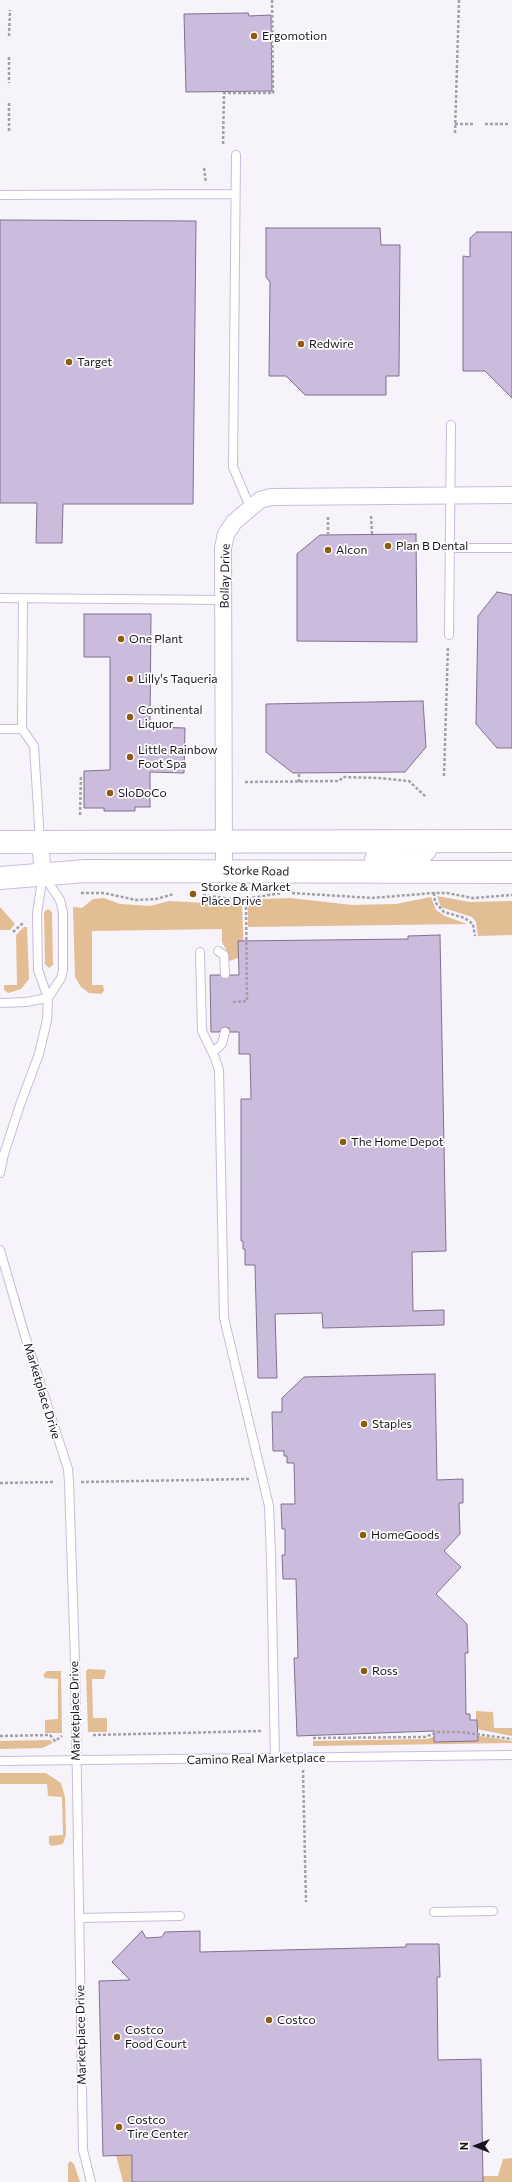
<!DOCTYPE html>
<html>
<head>
<meta charset="utf-8">
<style>
	body { margin:0 }
	#map { position:relative; width:512px; height:2182px; overflow:hidden; background:#f6f3fa; font-family:Commissioner,sans-serif }
	canvas { display:block }
	.north { position:absolute; left:456px; top:2126px; width:40px; height:40px; -webkit-text-stroke:3px #fff; paint-order:stroke; rotate:270deg; font-size:11px; font-weight:700; line-height:16px; text-align:center; color:#19131f }
	.north::after { content:''; display:block; margin:auto; width:14px; height:18px; background:#19131f; clip-path:polygon(50% 0,100% 100%,50% 72%,0 100%) }
</style>
</head>
<body>
<div id="map">
<canvas width="512" height="2182"></canvas>
<div class="north">N</div>
</div>
<script>
const ctx = document.querySelector('canvas').getContext('2d');
ctx.lineJoin = 'round';
function fillPath(path, color) { ctx.fillStyle = color; ctx.fill(path, 'evenodd'); }
const shape = rows => new Path2D(rows.map(r => 'M' + r).join(''));
function stroke(path, color, width, dash) { ctx.strokeStyle = color; ctx.lineWidth = width; ctx.lineCap = dash ? 'butt' : 'round'; ctx.setLineDash(dash || []); ctx.stroke(path); }
function write(font, color, halo, rows, align = 'center') {
  ctx.font = font + ' Commissioner,sans-serif'; ctx.lineWidth = 3.5; ctx.setLineDash([]); ctx.textBaseline = 'middle'; ctx.strokeStyle = halo; ctx.fillStyle = color; for (const [text, x, y, turn = 0] of rows) {
    ctx.save(); ctx.translate(x, y); ctx.rotate((+turn || 0) * Math.PI / 180); ctx.textAlign = isNaN(turn) ? turn : align; if (halo) ctx.strokeText(text, 0, 0); ctx.fillText(text, 0, 0); ctx.restore();
  }
}
fillPath(shape([
	[437,896,470,902,512,901,512,935,478,936,476,922,472,917,441,907],
	[431,897,436,910,445,916,467,924,248,927,248,903,264,899,290,898,352,905,396,904],
	[104,898,120,904,150,906,169,901,242,905,244,956,229,961,229,955,222,942,222,929,92,931,92,985,103,985,104,991,101,994,89,993,81,987,75,977,73,907,82,908,93,899],
	[0,907,15,924,10,930,0,930],
	[48,909,52,912,53,965,49,968,45,964,44,912],
	[24,927,27,927,29,979,21,989,8,993,4,990,4,985,17,985,16,935],
	[88,1669,106,1670,104,1679,92,1679,93,1718,107,1718,107,1732,88,1732,86,1671],
	[47,1671,61,1671,62,1733,45,1733,45,1720,58,1719,58,1679,45,1678,43,1675],
	[476,1711,493,1712,494,1728,512,1728,512,1736,476,1729],
	[467,1734,512,1741,512,1743,313,1746,313,1741,427,1739,438,1735],
	[50,1740,53,1743,42,1748,0,1749,0,1741],
	[0,1773,46,1773,61,1783,65,1797,66,1834,63,1844,52,1846,49,1844,49,1836,63,1835,62,1797,48,1796,47,1784,0,1784],
	[116,2155,135,2155,135,2182,123,2182],
	[512,2158,512,2182,483,2182,483,2176,498,2176,503,2159],
	[70,2161,74,2164,80,2182,68,2182,68,2164]
]), '#e3bd93');
const building = shape([
	[248,13,249,16,271,15,272,91,186,92,184,14,248,13],
	[0,220,196,221,193,504,63,504,62,543,36,543,37,503,0,503,0,220],
	[266,228,380,228,381,245,400,245,399,376,386,376,386,395,305,395,286,376,269,376,270,282,266,277,266,228],
	[477,232,512,232,512,398,485,371,463,371,463,256,470,257,470,238,477,232],
	[416,534,417,642,297,641,297,554,320,535,416,534],
	[497,592,512,595,512,748,497,748,476,724,478,616,497,592],
	[84,614,151,614,150,727,185,728,184,773,150,772,150,807,135,807,135,811,104,811,104,808,84,808,84,771,110,770,110,657,84,657,84,614],
	[423,701,426,747,405,772,293,773,266,752,266,704,423,701],
	[440,935,446,1251,412,1252,413,1311,444,1310,444,1325,323,1328,322,1313,275,1314,277,1378,258,1378,255,1265,245,1265,245,1249,243,1249,243,1241,241,1241,241,1099,251,1099,250,1054,239,1054,239,1032,230,1032,229,1028,224,1027,219,1032,211,1032,210,975,220,975,225,979,230,975,239,975,238,941,408,939,408,936,440,935],
	[435,1374,437,1480,463,1479,463,1503,459,1503,460,1534,444,1551,461,1567,436,1594,467,1624,468,1653,465,1653,466,1714,470,1714,470,1720,477,1720,478,1741,434,1742,434,1731,297,1736,294,1658,298,1658,296,1579,283,1579,282,1555,285,1555,285,1529,282,1529,281,1504,295,1504,294,1463,287,1463,287,1456,284,1456,284,1451,273,1451,272,1412,282,1412,282,1398,304,1377,435,1374],
	[142,1931,146,1938,162,1937,165,1932,200,1931,200,1952,406,1947,406,1944,439,1944,440,1977,437,1977,438,2060,481,2059,483,2182,132,2182,132,2155,103,2156,99,1981,130,1980,112,1962,142,1931]
]);
fillPath(building, '#cbbcdd');
stroke(building, '#7f718f', 1);
const service = shape([
	[236,155,233,467,250,507],
	[0,195,235,194],
	[449,548,512,548],
	[0,598,224,600],
	[23,598,22,729,34,746,40,841],
	[449,635,451,425],
	[0,729,22,729],
	[44,876,60,900,63,912,63,970,61,978,48,998],
	[218,951,224,955,225,974],
	[200,952,202,1031,215,1058,219,1070,224,1318,269,1506,271,1556,275,1759],
	[0,1003,26,1002,48,998],
	[213,1052,222,1044,225,1032],
	[0,1173,4,1154,20,1105,39,1054,47,1020,48,998,38,970,37,913,43,875],
	[0,1250,25,1336,68,1469,69,1482,75,1661,83,2150,91,2182],
	[0,1761,512,1755],
	[434,1912,493,1911],
	[79,1918,180,1916]
]);
const minor = shape([
	[40,842,43,874],
	[224,870,223,548,226,534,234,522,260,500,271,497,512,495]
]);
const secondary = shape([
	[0,842,512,841],
	[376,859,419,856,425,850,427,841],
	[0,878,86,871,512,872]
]);
stroke(service, '#cabbdb', 10);
stroke(minor, '#cabbdb', 18);
stroke(secondary, '#cabbdb', 24);
stroke(shape([
	[9,36,10,10],
	[9,57,9,83],
	[455,124,473,124],
	[485,124,508,124],
	[9,131,9,102],
	[455,133,459,0],
	[223,144,224,93,273,93,272,0],
	[204,168,206,183],
	[371,516,372,534],
	[328,535,328,516],
	[444,776,448,646],
	[245,782,339,781,343,777,378,778,409,781,426,797],
	[299,782,299,773],
	[80,815,81,775],
	[81,893,104,893,136,900,156,899,174,894],
	[292,893,372,898,434,893,447,893,473,898,512,895],
	[434,893,435,902,444,912,465,918,473,924,475,936],
	[203,895,239,900,281,893],
	[13,932,23,923],
	[233,1002,247,1001,246,900],
	[81,1482,250,1479],
	[0,1483,55,1482],
	[93,1735,262,1731],
	[0,1736,50,1735,55,1741,62,1736],
	[313,1738,425,1737,438,1732,461,1732,512,1739],
	[303,1770,306,1902]
]), '#a4a0a9', 2.5, [3, 2]);
stroke(service, '#fff', 8);
stroke(minor, '#fff', 16);
stroke(secondary, '#fff', 22);
for (const [x, y, r, color] of [
	[254,36,4,"#8f5b0c"],
	[301,344,4,"#8f5b0c"],
	[69,362,4,"#8f5b0c"],
	[388,546,4,"#8f5b0c"],
	[328,550,4,"#8f5b0c"],
	[121,639,4,"#8f5b0c"],
	[130,679,4,"#8f5b0c"],
	[130,717,4,"#8f5b0c"],
	[130,757,4,"#8f5b0c"],
	[110,793,4,"#8f5b0c"],
	[193,894,4,"#8f5b0c"],
	[343,1142,4,"#8f5b0c"],
	[364,1424,4,"#8f5b0c"],
	[363,1535,4,"#8f5b0c"],
	[364,1671,4,"#8f5b0c"],
	[269,2020,4,"#8f5b0c"],
	[117,2037,4,"#8f5b0c"],
	[119,2127,4,"#8f5b0c"]
]) { const dot = new Path2D(); dot.arc(x, y, r, 0, 2 * Math.PI); ctx.fillStyle = color; ctx.fill(dot); stroke(dot, '#fff', 1.5); }
write('12px', '#19131f', '#fff', [
	["Ergomotion",262,36],
	["Redwire",309,344],
	["Target",77,362],
	["Plan B Dental",396,546],
	["Alcon",336,550],
	["One Plant",129,639],
	["Lilly's Taqueria",138,679],
	["Continental",138,710],
	["Liquor",138,724],
	["Little Rainbow",138,750],
	["Foot Spa",138,764],
	["SloDoCo",118,793],
	["Storke & Market",201,887],
	["Place Drive",201,901],
	["The Home Depot",351,1142],
	["Staples",372,1424],
	["HomeGoods",371,1535],
	["Ross",372,1671],
	["Costco",277,2020],
	["Costco",125,2030],
	["Food Court",125,2044],
	["Costco",127,2120],
	["Tire Center",127,2134]
], 'left');
write('12px', '#19131f', '#fff', [
	["Bollay Drive",225,576,-89],
	["Storke Road",256,871,1],
	["Marketplace Drive",42,1391,73],
	["Marketplace Drive",75,1711,-91],
	["Camino Real Marketplace",256,1759,-1],
	["Marketplace Drive",81,2035,-91]
]);
</script>
</body>
</html>
